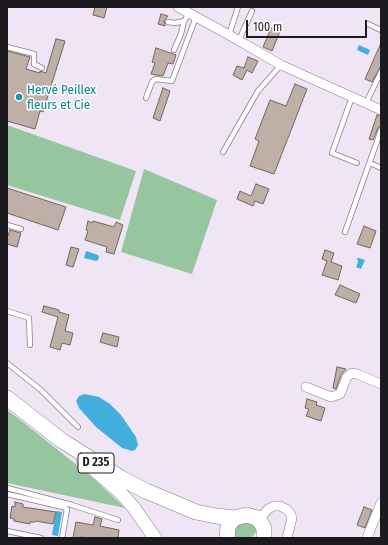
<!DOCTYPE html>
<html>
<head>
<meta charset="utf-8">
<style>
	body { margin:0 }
	#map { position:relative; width:388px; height:545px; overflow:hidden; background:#efe5f4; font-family:"Fira Sans Condensed",sans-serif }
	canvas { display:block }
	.frame { position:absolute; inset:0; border:8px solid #1d1a1f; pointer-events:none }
	.scale { position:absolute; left:246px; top:20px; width:121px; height:18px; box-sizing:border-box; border:2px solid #1d1a1f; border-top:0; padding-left:5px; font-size:12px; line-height:14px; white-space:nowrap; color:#1d1a1f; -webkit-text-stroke:3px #fff; paint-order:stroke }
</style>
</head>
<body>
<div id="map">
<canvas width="388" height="545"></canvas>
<div class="frame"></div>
<div class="scale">100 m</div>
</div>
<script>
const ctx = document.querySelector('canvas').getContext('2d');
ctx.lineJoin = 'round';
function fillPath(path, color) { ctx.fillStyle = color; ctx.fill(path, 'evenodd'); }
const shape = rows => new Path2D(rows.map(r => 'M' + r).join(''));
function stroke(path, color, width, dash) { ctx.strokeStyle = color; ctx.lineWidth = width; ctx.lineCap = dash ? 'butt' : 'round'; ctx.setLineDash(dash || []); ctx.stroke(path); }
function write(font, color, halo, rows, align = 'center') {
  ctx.font = font + ' "Fira Sans Condensed",sans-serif'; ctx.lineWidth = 3; ctx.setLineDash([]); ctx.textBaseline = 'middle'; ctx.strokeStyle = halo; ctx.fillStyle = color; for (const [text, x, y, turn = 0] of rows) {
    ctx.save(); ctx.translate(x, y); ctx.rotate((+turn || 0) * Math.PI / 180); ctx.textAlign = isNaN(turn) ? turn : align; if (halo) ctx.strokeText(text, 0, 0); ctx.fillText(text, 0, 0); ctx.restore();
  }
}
fillPath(shape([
	[7,125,136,171,120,220,7,185],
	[144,169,217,200,192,274,121,252],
	[7,410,23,422,93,478,125,508,7,483],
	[244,521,254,525,257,531,251,538,235,538,234,535,235,528,238,525]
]), '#97c5a0');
fillPath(shape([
	[359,45,370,50,368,55,357,50],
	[86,251,98,255,99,257,98,260,96,261,84,258],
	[357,258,359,258,365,260,361,269,356,267,358,262],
	[85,394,99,397,110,404,121,415,136,437,138,445,135,450,132,451,122,448,96,427,79,408,76,401,79,396],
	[56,511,62,512,58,536,52,535]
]), '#43afdd');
const building = shape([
	[95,7,107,7,104,18,93,15,95,7],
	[161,14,168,16,164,21,165,26,158,24,161,14],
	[271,28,280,31,272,51,263,47,271,28],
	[56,39,65,41,43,112,40,111,35,129,7,121,7,51,30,57,26,69,40,73,40,71,46,73,56,39],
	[381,43,381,66,372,82,365,79,381,43],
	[156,48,176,55,173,64,168,63,163,76,151,74,155,63,152,62,156,48],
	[248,57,258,61,252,73,247,70,242,80,233,75,237,66,244,68,248,57],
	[295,84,307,89,274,174,250,166,259,141,255,139,270,100,286,106,295,84],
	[163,88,170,91,160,121,153,118,163,88],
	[377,115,381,116,381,126,378,128,373,140,369,139,377,115],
	[256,184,269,189,263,204,255,201,253,206,237,199,240,191,251,196,256,184],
	[7,188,66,207,58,230,7,213,7,188],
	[88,221,92,223,93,221,114,227,116,222,123,225,114,254,106,252,107,247,85,240,88,231,86,230,88,221],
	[364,226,376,231,370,248,357,244,364,226],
	[10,230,21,233,17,247,7,244,7,238,10,230],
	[71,247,79,249,73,267,66,265,71,247],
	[325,250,334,253,331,262,342,266,338,280,322,275,327,261,322,259,325,250],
	[340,285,360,294,356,303,335,295,340,285],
	[44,306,59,310,59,312,69,315,65,331,73,333,70,345,62,343,60,350,50,347,58,317,42,312,44,306],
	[103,333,119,337,117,347,100,342,103,333],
	[337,367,346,369,341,375,336,389,333,388,337,367],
	[307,399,317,402,316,405,325,408,321,421,306,416,309,409,305,408,307,399],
	[15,502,23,504,23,507,56,512,53,524,36,521,35,522,30,522,30,524,14,521,14,519,10,518,12,506,15,507,15,502],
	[364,507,372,510,365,528,357,525,364,507],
	[95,517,102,519,100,526,119,530,118,538,89,538,81,537,81,538,73,538,76,522,93,525,95,517]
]);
fillPath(building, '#bfb0a7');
stroke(building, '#73665d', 1);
const service = shape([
	[168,22,175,23,184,21],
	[368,24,381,30],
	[229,35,238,7],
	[239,40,252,11],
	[7,47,34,54,34,64,42,68],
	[174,50,181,34,184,21,189,14],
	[352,97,332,153,357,163],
	[146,98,152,82,155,79,172,81,196,17],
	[366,103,381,72],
	[223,152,258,91,281,65],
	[370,163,381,168],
	[7,225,21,229],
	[345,232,381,130],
	[7,311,29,318,30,345],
	[7,363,41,390,78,427],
	[7,488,72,505,118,520],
	[7,494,63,507,67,509,62,538],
	[7,531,41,538]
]);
const minor = shape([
	[178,7,229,35,281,65,381,110],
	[306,387,331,397,340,394,347,377,352,373,357,374,381,384],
	[259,520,268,509,274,506,280,506,286,509,290,513,292,518,287,538],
	[367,538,381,503]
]);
const secondary = shape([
	[83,460,120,492,134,508,155,538]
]);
const primary = shape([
	[7,398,61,440,121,478,146,491,196,512,216,516,235,518],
	[227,538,228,527,231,522,235,518,246,515,257,518,261,523,264,528,264,538]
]);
stroke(service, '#867d8a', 6);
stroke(minor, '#867d8a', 10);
stroke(secondary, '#867d8a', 14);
stroke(primary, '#867d8a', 16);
stroke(service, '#fff', 4.5);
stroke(minor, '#fff', 9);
stroke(secondary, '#fff', 13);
stroke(primary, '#fff', 15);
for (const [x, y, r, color] of [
	[19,97,4,"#0f9aa8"]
]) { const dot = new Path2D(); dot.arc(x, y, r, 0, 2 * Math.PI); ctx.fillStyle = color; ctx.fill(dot); stroke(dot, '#fff', 1.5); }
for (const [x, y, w] of [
	[96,463,36]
]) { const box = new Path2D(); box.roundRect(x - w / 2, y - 10, w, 20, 3); ctx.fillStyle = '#fff'; ctx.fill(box); stroke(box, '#1d1a1f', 1); }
write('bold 12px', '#1d1a1f', null, [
	["D 235",96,463]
]);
write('13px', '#0d838f', '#fff', [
	["Hervé Peillex",27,90],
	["fleurs et Cie",27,105]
], 'left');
</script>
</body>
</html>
